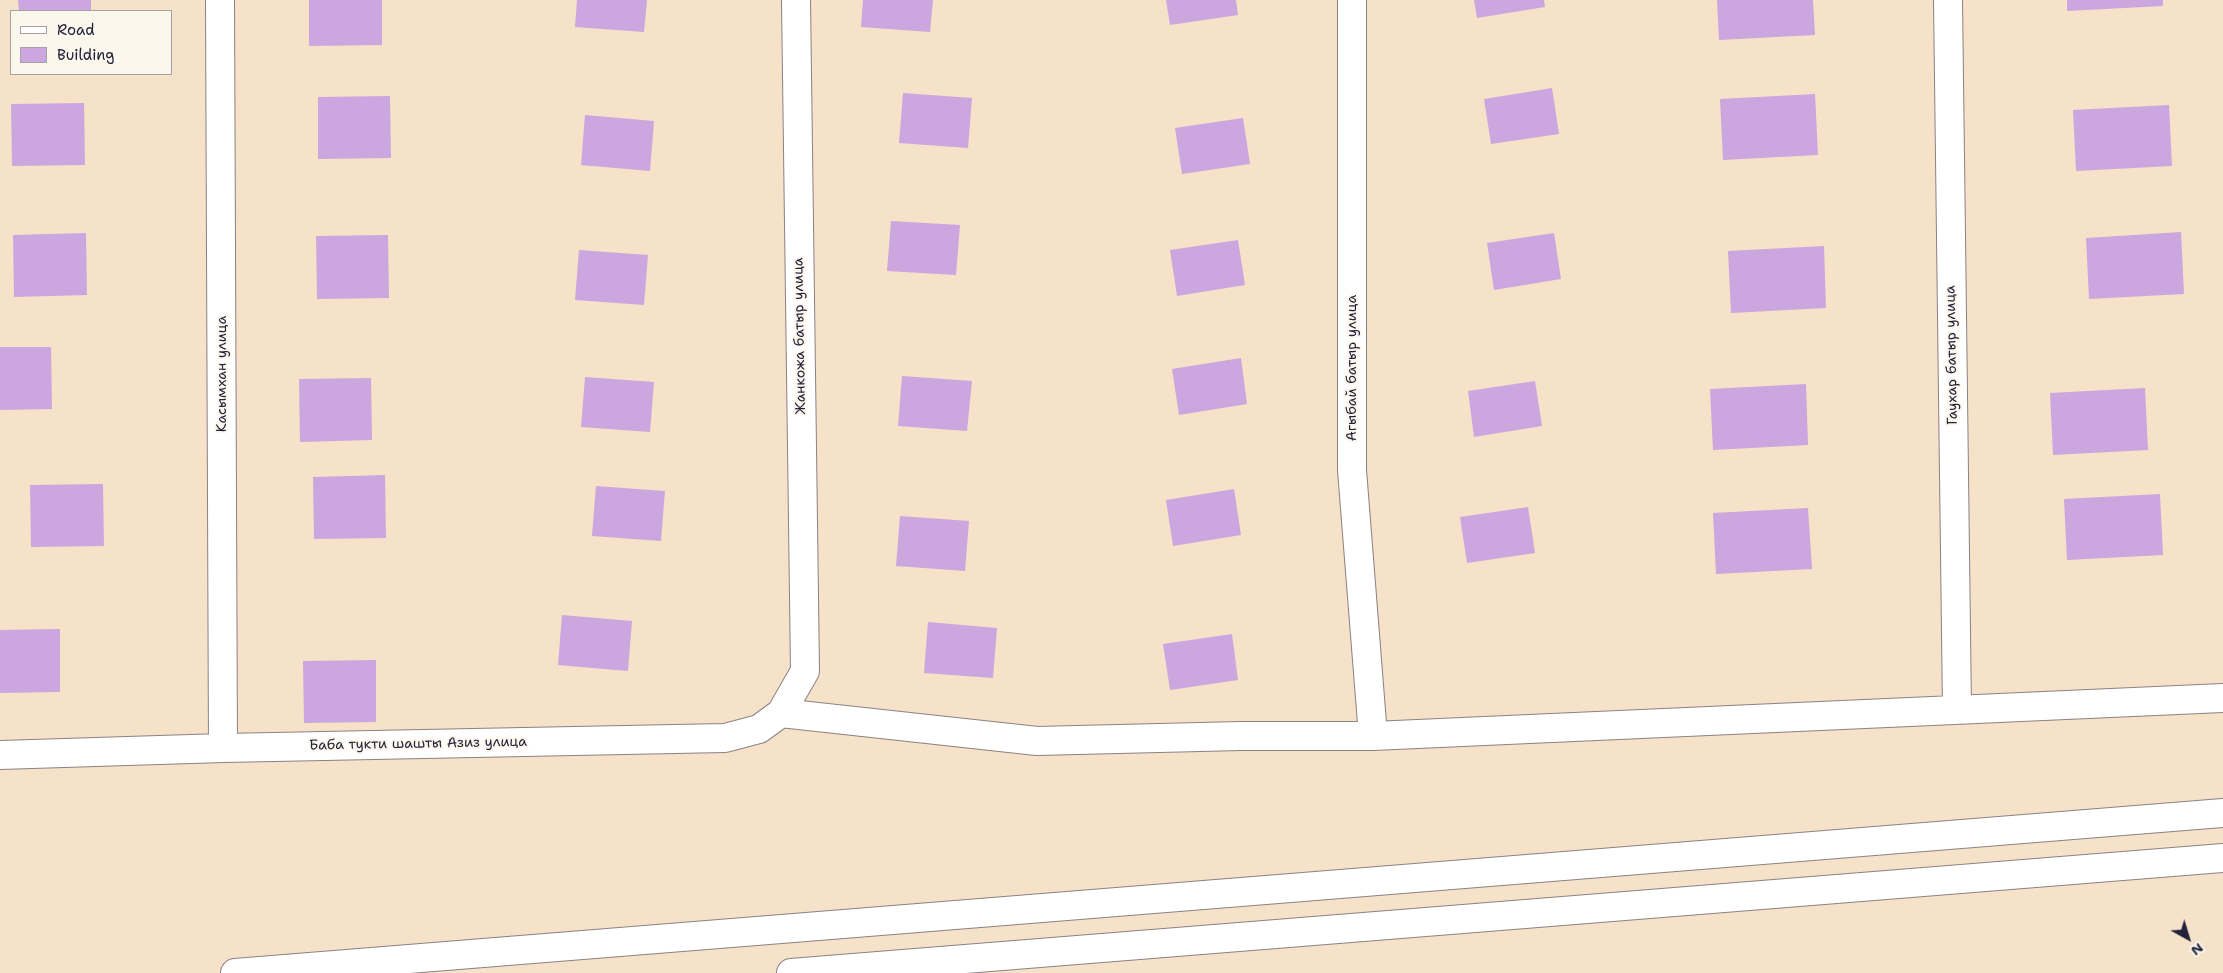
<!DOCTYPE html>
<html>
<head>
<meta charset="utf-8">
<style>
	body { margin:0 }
	#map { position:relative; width:2223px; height:973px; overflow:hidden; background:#f6e1c9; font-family:"Shantell Sans",sans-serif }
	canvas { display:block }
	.legend { position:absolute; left:10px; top:10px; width:162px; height:65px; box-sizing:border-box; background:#fbf7ec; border:1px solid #a4a2a5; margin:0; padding:6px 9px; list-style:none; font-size:15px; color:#22223b }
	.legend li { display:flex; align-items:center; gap:10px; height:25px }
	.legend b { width:25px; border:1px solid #a4a2a5 }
	.north { position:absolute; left:2163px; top:913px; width:50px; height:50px; -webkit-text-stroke:4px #fbf7ec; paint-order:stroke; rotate:141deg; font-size:14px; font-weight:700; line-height:20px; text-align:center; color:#22223b }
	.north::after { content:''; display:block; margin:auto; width:18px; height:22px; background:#22223b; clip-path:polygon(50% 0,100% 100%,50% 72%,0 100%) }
</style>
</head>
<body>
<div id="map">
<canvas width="2223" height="973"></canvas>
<ul class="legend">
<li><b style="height:6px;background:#fff"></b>Road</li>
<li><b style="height:14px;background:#cca6df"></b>Building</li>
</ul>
<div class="north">N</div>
</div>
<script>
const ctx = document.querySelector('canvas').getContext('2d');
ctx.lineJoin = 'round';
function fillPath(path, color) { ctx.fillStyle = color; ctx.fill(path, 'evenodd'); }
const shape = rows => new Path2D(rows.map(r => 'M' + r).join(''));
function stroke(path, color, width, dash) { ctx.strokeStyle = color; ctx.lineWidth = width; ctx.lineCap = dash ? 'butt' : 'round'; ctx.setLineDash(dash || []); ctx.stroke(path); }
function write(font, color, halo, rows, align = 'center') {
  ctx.font = font + ' "Shantell Sans",sans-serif'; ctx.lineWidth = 4; ctx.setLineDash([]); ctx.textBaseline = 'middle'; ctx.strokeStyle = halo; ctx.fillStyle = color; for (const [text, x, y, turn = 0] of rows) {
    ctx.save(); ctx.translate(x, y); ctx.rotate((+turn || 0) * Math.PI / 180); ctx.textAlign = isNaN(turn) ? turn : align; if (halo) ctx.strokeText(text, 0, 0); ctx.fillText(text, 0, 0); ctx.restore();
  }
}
fillPath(shape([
	[18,0,91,0,91,11,19,11],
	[309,0,382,0,382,45,309,46],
	[577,0,647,0,644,32,575,27],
	[863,0,933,0,930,32,861,27],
	[1166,0,1236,0,1238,15,1170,25],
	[1474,0,1544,0,1545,7,1477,18],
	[1717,0,1813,0,1815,35,1719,40],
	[2067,0,2163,0,2163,6,2067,11],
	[1552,88,1559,134,1491,144,1484,99],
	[903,93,972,98,968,148,899,143],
	[1815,94,1818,155,1723,160,1720,99],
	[390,96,391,158,318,159,318,97],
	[84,103,85,165,12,166,11,104],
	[2169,105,2172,166,2076,171,2073,110],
	[585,115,654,121,650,171,581,165],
	[1243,118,1250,164,1182,174,1175,128],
	[891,221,960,225,956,275,887,271],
	[2181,232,2184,294,2089,299,2086,238],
	[86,233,87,295,14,297,13,235],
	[1554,233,1561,279,1494,290,1487,243],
	[388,235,389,298,317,299,316,236],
	[1238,240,1245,285,1177,296,1170,250],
	[1824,246,1826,308,1731,313,1728,251],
	[579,250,648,255,644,305,575,300],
	[0,347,51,347,52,409,0,410],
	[1241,358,1247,404,1179,415,1172,369],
	[902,376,972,381,967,431,898,426],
	[585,377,654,382,650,432,581,427],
	[371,378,372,440,300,442,299,379],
	[1535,381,1542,426,1474,437,1468,391],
	[1806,384,1808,445,1713,450,1710,389],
	[2145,388,2148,450,2053,455,2050,393],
	[385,475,386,538,314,539,313,477],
	[103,484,104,546,31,547,30,485],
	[596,486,665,491,661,541,592,536],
	[1234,489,1241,535,1173,546,1166,500],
	[2160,494,2163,555,2067,560,2064,499],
	[1528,507,1535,553,1467,563,1460,517],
	[1808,508,1812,569,1716,574,1713,513],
	[900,516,969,521,965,571,896,566],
	[562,615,632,621,628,671,558,665],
	[928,622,997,628,993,678,924,673],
	[60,629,60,692,0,693,0,630],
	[1232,634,1238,680,1170,690,1163,644],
	[376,660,376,722,304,723,303,661]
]), '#cca6df');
const minor = shape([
	[220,0,223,748],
	[1352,0,1352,470,1373,736],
	[1948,0,1957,710],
	[781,713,1037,741,1241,736,1373,736,2223,698],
	[0,755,223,748,725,738,759,729,781,713,805,671,796,0]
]);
const highway = shape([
	[235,973,2223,813],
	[791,973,2223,858]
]);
stroke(minor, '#8c8282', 30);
stroke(highway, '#8c8282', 30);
stroke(minor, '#fff', 28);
stroke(highway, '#fff', 28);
write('14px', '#22223b', '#fbf7ec', [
	["Жанкожа батыр улица",800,336,-91],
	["Гаухар батыр улица",1952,355,-91],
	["Агыбай батыр улица",1352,368,-90],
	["Касымхан улица",222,374,-90],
	["Баба тукти шашты Азиз улица",418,744,-1]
]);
</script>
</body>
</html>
